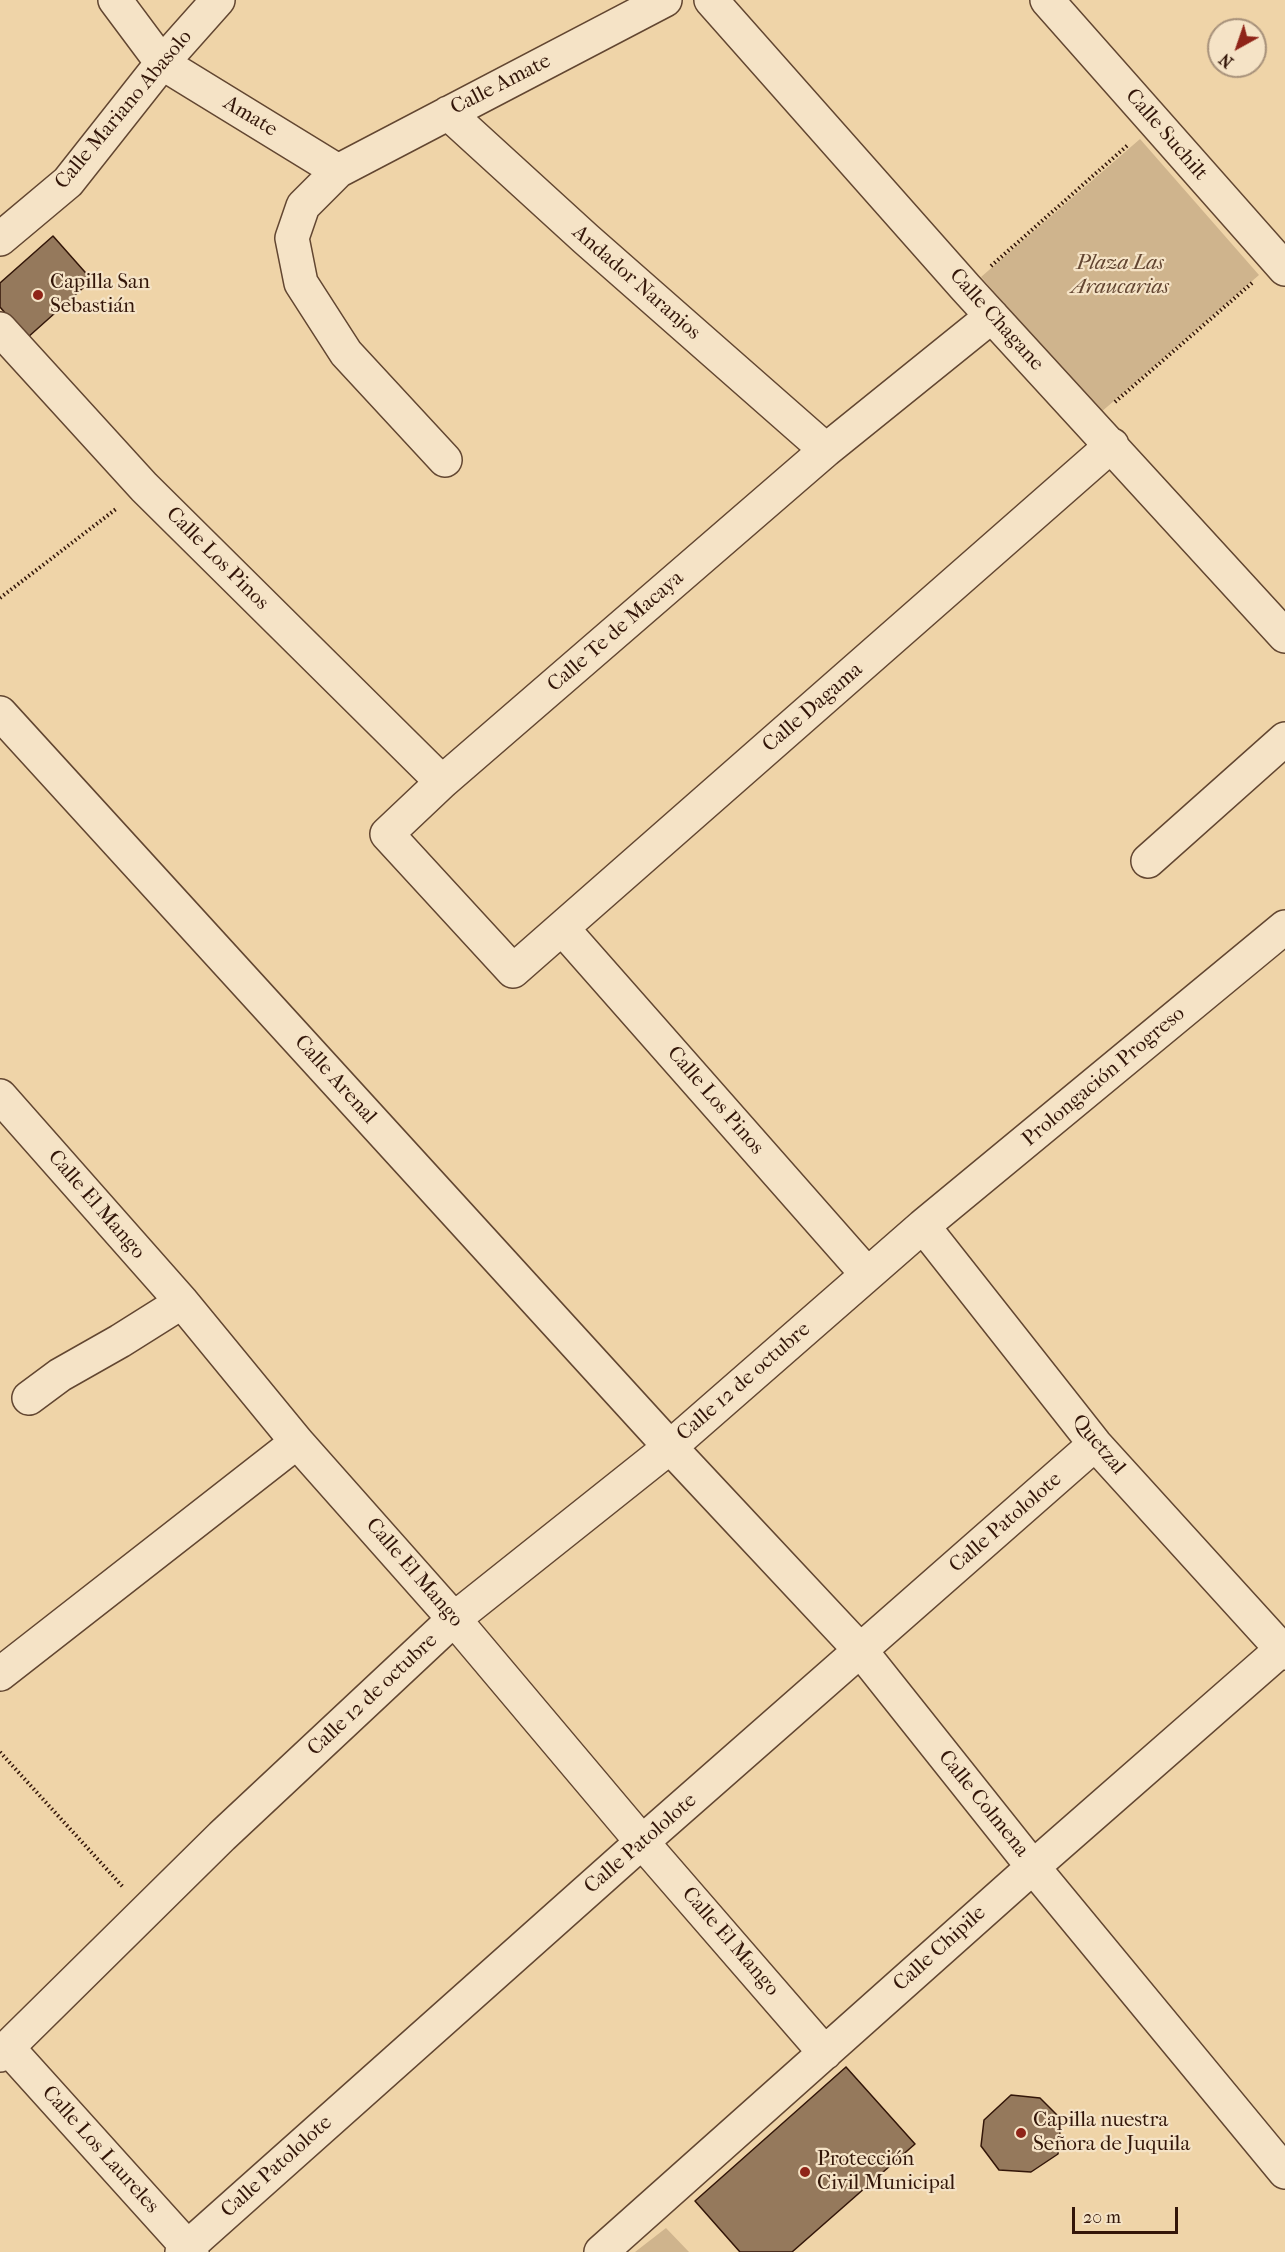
<!DOCTYPE html>
<html>
<head>
<meta charset="utf-8">
<style>
	body { margin:0 }
	#map { position:relative; width:1285px; height:2252px; overflow:hidden; background:#efd4a8; font-family:"IM FELL French Canon",serif }
	canvas { display:block }
	.north { position:absolute; left:1207px; top:18px; width:60px; height:60px; box-sizing:border-box; background:#f5e3c6; border:2px solid #a7917a; border-radius:50%; rotate:220deg; font-size:16px; font-weight:700; line-height:24px; text-align:center; color:#331609 }
	.north::after { content:''; display:block; margin:auto; width:21px; height:27px; background:#8f2418; clip-path:polygon(50% 0,100% 100%,50% 72%,0 100%) }
	.scale { position:absolute; left:1072px; top:2207px; width:106px; height:27px; box-sizing:border-box; border:3px solid #331609; border-top:0; padding-left:8px; font-size:18px; line-height:21px; white-space:nowrap; color:#331609; -webkit-text-stroke:4px #f5e3c6; paint-order:stroke }
</style>
</head>
<body>
<div id="map">
<canvas width="1285" height="2252"></canvas>
<div class="north">N</div>
<div class="scale">20 m</div>
</div>
<script>
const ctx = document.querySelector('canvas').getContext('2d');
ctx.lineJoin = 'round';
function fillPath(path, color) { ctx.fillStyle = color; ctx.fill(path, 'evenodd'); }
const shape = rows => new Path2D(rows.map(r => 'M' + r).join(''));
function stroke(path, color, width, dash) { ctx.strokeStyle = color; ctx.lineWidth = width; ctx.lineCap = dash ? 'butt' : 'round'; ctx.setLineDash(dash || []); ctx.stroke(path); }
function write(font, color, halo, rows, align = 'center') {
  ctx.font = font + ' "IM FELL French Canon",serif'; ctx.lineWidth = 4.5; ctx.setLineDash([]); ctx.textBaseline = 'middle'; ctx.strokeStyle = halo; ctx.fillStyle = color; for (const [text, x, y, turn = 0] of rows) {
    ctx.save(); ctx.translate(x, y); ctx.rotate((+turn || 0) * Math.PI / 180); ctx.textAlign = isNaN(turn) ? turn : align; if (halo) ctx.strokeText(text, 0, 0); ctx.fillText(text, 0, 0); ctx.restore();
  }
}
fillPath(shape([
	[1140,139,1259,275,1100,413,981,277],
	[666,2228,689,2252,635,2252]
]), '#cfb48d');
const building = shape([
	[53,236,92,280,27,338,0,307,0,283,53,236],
	[846,2067,915,2144,792,2252,740,2252,695,2201,846,2067],
	[1011,2095,1040,2098,1061,2119,1058,2154,1031,2172,999,2170,981,2146,984,2120,1011,2095]
]);
fillPath(building, '#95795c');
stroke(building, '#331609', 1.5);
const minor = shape([
	[115,0,162,63,338,171],
	[711,0,966,288,1285,636],
	[1047,0,1285,269],
	[448,113,586,239,826,450],
	[0,239,68,182,162,63,218,0],
	[992,316,826,450,442,782,387,834,513,971,1112,445],
	[0,329,144,487,442,782],
	[445,460,346,353,301,283,292,238,303,206,338,171,665,0],
	[0,713,670,1447,861,1651,1033,1867,1285,2172],
	[1148,861,1285,739],
	[562,928,867,1274],
	[0,1096,182,1302,297,1442,454,1619,642,1842,825,2053],
	[923,1226,1095,1444,1285,1653],
	[29,1398,60,1375,120,1341,182,1302],
	[0,1674,297,1442],
	[8,2048,192,2252],
	[0,2055,222,1836,454,1619,670,1447,923,1226,1285,927],
	[182,2252,642,1842,1095,1444],
	[601,2252,1033,1867,1282,1649]
]);
stroke(minor, '#624631', 36);
stroke(shape([
	[991,266,1129,144],
	[1115,402,1252,283],
	[0,598,116,509],
	[0,1752,123,1887]
]), '#331609', 4, [1.5, 3]);
stroke(minor, '#f5e3c6', 33);
for (const [x, y, r, color] of [
	[38,295,6,"#8f2418"],
	[1021,2133,6,"#8f2418"],
	[805,2172,6,"#8f2418"]
]) { const dot = new Path2D(); dot.arc(x, y, r, 0, 2 * Math.PI); ctx.fillStyle = color; ctx.fill(dot); stroke(dot, '#f5e3c6', 2); }
write('21px', '#331609', '#f5e3c6', [
	["Calle Amate",501,85,-27],
	["Calle Mariano Abasolo",124,110,-50],
	["Amate",250,117,31],
	["Calle Suchilt",1166,135,49],
	["Andador Naranjos",636,283,41],
	["Calle Chagane",996,320,48],
	["Calle Los Pinos",217,559,45],
	["Calle Te de Macaya",616,632,-41],
	["Calle Dagama",813,708,-41],
	["Prolongación Progreso",1104,1077,-40],
	["Calle Arenal",335,1080,48],
	["Calle Los Pinos",715,1101,49],
	["Calle El Mango",96,1205,49],
	["Calle 12 de octubre",744,1382,-41],
	["Quetzal",1098,1445,50],
	["Calle Patololote",1006,1523,-41],
	["Calle El Mango",414,1573,49],
	["Calle 12 de octubre",373,1695,-43],
	["Calle Colmena",983,1804,51],
	["Calle Patololote",641,1844,-41],
	["Calle El Mango",730,1942,49],
	["Calle Chipile",940,1949,-42],
	["Calle Los Laureles",100,2150,48],
	["Calle Patololote",277,2167,-42]
]);
write('italic 21px', '#624531', '#f5e3c6', [
	["Plaza Las",1120,264],
	["Araucarias",1120,288]
]);
write('21px', '#331609', '#f5e3c6', [
	["Capilla San",50,283],
	["Sebastián",50,307],
	["Capilla nuestra",1033,2121],
	["Señora de Juquila",1033,2145],
	["Protección",817,2160],
	["Civil Municipal",817,2184]
], 'left');
</script>
</body>
</html>
